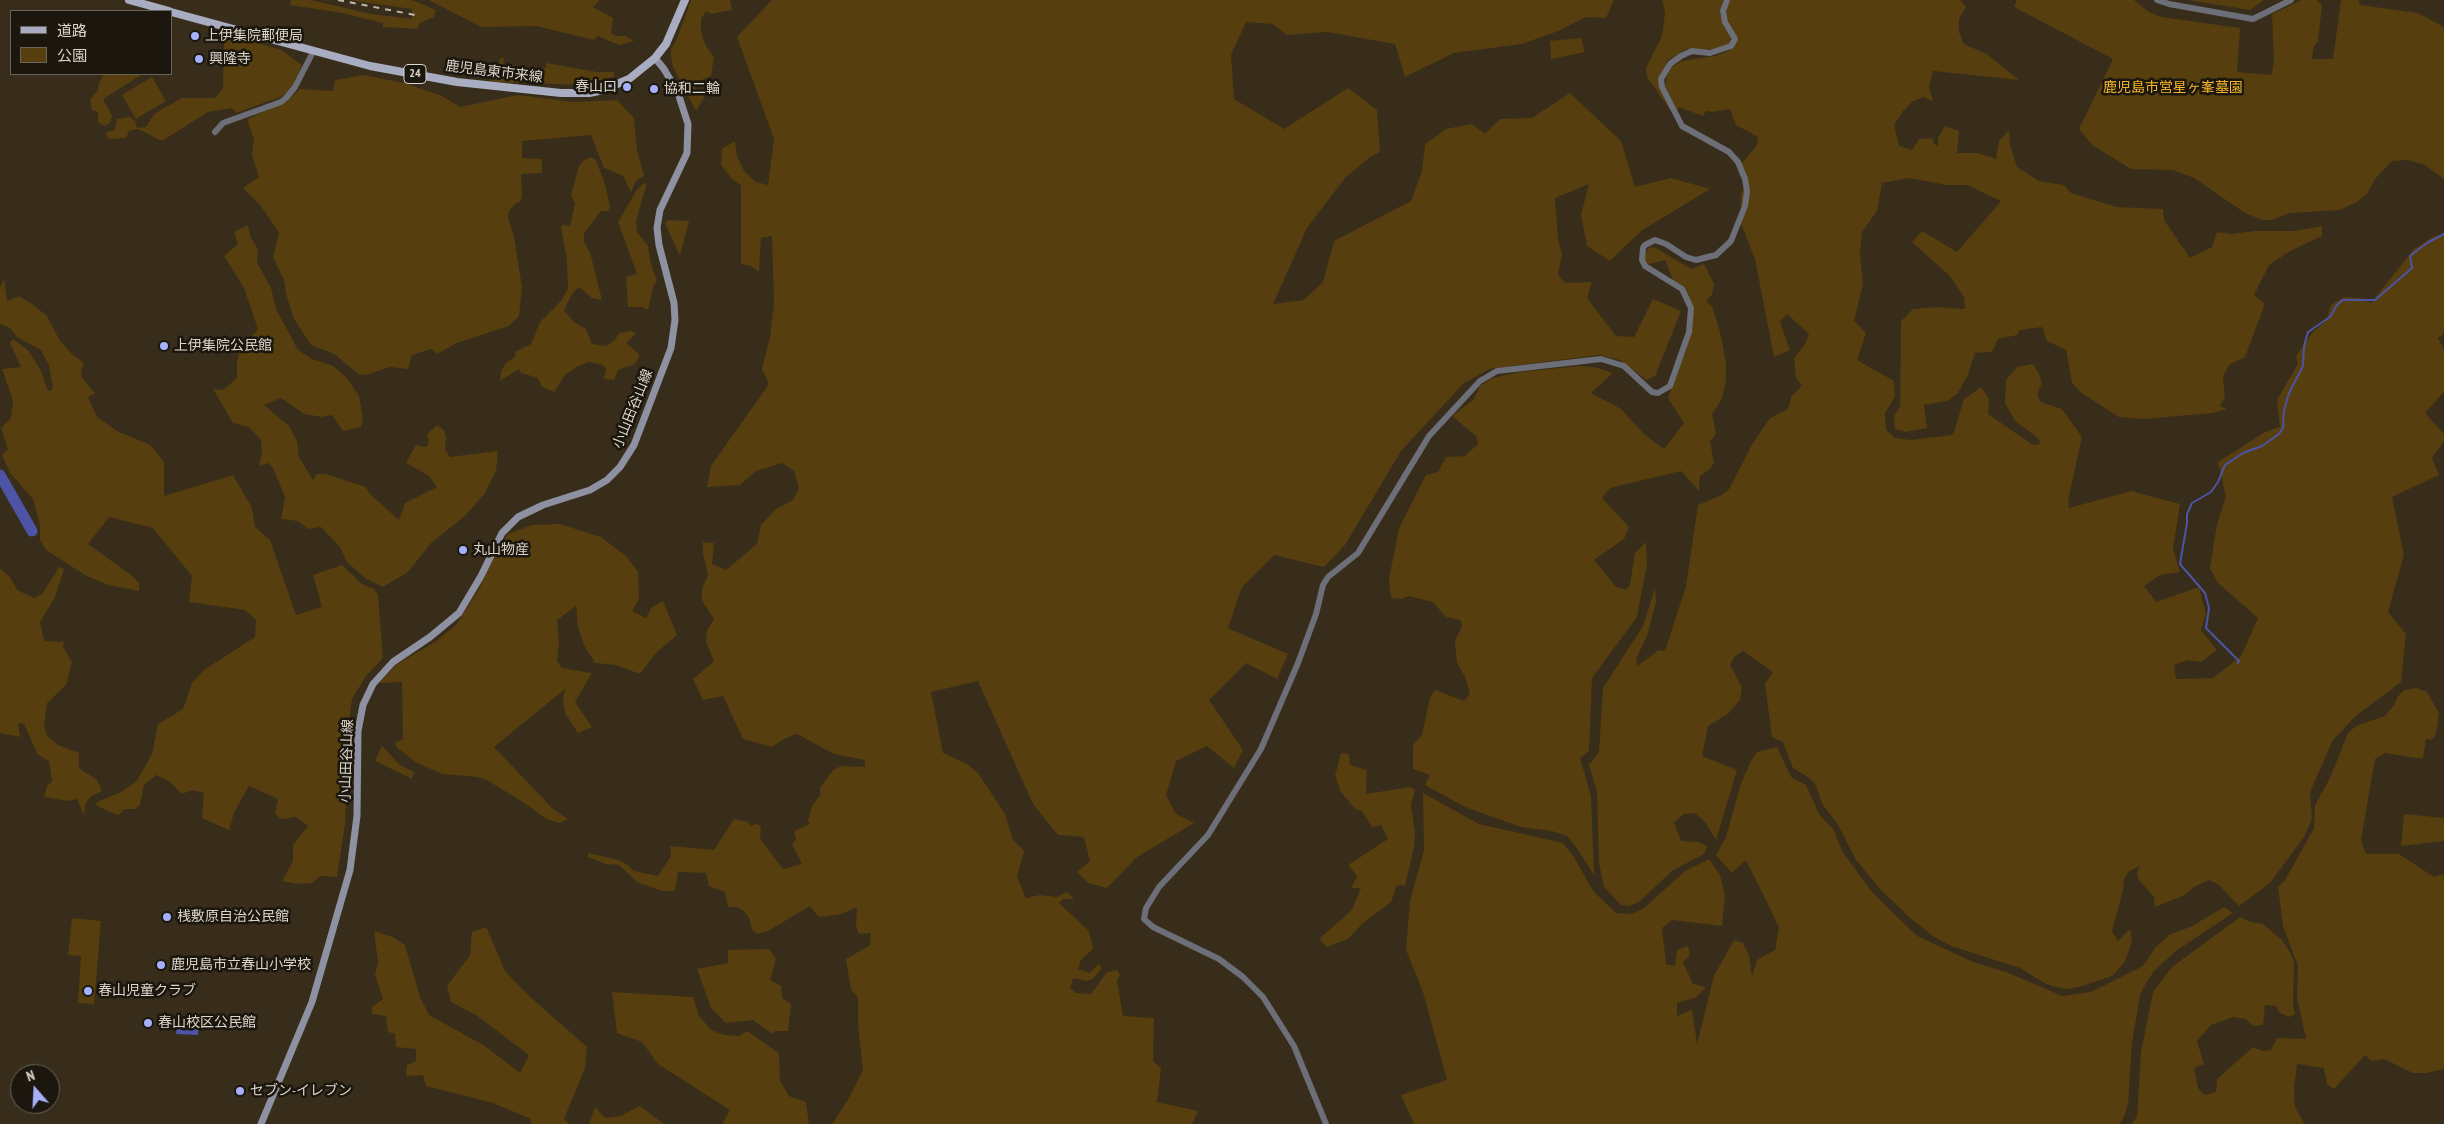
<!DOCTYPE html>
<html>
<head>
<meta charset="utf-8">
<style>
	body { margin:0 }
	#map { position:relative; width:2444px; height:1124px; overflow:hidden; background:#372d1a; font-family:"PT Sans Narrow","Noto Sans JP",sans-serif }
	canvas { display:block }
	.legend { position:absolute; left:10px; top:10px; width:162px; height:65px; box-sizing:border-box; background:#1b160e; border:1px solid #696359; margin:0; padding:6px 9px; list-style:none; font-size:15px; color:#ddd6ca }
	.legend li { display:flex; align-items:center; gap:10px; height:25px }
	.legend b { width:25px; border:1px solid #696359 }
	.north { position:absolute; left:10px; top:1064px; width:50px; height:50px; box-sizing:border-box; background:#1b160e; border:1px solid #696359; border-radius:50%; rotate:341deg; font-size:14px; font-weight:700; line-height:20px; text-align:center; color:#ddd6ca }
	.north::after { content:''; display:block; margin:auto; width:18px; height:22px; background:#a5b1fc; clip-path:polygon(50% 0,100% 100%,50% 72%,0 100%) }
</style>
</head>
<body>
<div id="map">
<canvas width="2444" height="1124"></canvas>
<ul class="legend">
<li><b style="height:6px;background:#a9adc1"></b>道路</li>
<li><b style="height:14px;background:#563e0e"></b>公園</li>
</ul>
<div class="north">N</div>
</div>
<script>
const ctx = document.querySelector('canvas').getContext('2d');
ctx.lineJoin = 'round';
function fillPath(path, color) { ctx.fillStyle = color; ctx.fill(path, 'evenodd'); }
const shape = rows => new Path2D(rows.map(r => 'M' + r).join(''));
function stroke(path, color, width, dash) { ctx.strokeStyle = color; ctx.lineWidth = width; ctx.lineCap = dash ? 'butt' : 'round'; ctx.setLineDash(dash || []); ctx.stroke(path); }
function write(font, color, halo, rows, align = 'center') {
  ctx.font = font + ' "PT Sans Narrow","Noto Sans JP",sans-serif'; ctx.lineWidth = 5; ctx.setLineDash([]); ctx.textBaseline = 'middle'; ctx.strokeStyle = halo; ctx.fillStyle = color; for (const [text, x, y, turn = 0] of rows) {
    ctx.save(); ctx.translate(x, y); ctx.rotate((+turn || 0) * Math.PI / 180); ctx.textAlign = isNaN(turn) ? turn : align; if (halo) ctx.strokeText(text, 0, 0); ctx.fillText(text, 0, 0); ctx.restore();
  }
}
fillPath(shape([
	[291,0,311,0,371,14,412,19,412,9,349,0,412,0,436,10,434,17,420,23,418,29,383,27,383,23,342,13,290,5],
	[429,0,600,0,593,7,613,18,611,33,616,36,626,36,634,41,619,45,598,36,594,40,536,26,481,27],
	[691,0,730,0,732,10,711,14,706,11,701,19,701,32,706,46,714,57,711,76,699,81,695,88,701,91,704,98,696,111,673,67,671,57,671,49,677,39],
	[772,0,1614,0,1606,18,1585,17,1561,30,1522,44,1454,53,1405,77,1395,44,1327,32,1287,35,1273,24,1246,22,1231,55,1234,99,1284,129,1348,88,1377,110,1380,152,1369,158,1345,178,1307,228,1273,304,1304,300,1323,282,1334,241,1411,201,1422,171,1425,144,1446,129,1472,124,1485,134,1500,119,1532,118,1570,93,1621,141,1635,187,1671,178,1710,189,1641,231,1610,261,1587,246,1581,215,1589,184,1555,198,1558,238,1562,255,1558,275,1565,283,1592,282,1587,298,1616,336,1634,337,1653,299,1681,311,1655,376,1647,380,1620,360,1599,355,1489,369,1463,384,1401,451,1345,545,1324,567,1274,555,1242,587,1228,628,1288,654,1277,679,1246,663,1209,700,1243,750,1234,768,1207,746,1176,761,1166,795,1176,814,1194,823,1137,857,1107,888,1088,883,1077,872,1090,861,1084,837,1058,835,1033,804,978,681,931,692,943,753,967,764,978,773,1005,814,1013,840,1024,851,1017,877,1026,898,1040,895,1057,897,1067,892,1074,899,1063,899,1059,903,1089,931,1093,949,1081,960,1078,969,1090,973,1098,964,1102,968,1093,979,1086,981,1073,978,1070,988,1076,993,1091,994,1107,972,1117,970,1120,975,1117,981,1123,1016,1154,1018,1153,1061,1161,1068,1157,1102,1198,1111,1192,1124,832,1124,849,1098,863,1070,858,1025,858,997,851,990,846,959,870,945,871,933,859,934,856,926,857,907,842,914,819,917,810,906,768,931,758,934,752,930,750,920,745,912,737,907,728,907,725,892,709,886,706,873,678,872,675,891,662,891,637,882,619,865,606,864,588,857,588,853,619,860,628,865,634,871,658,876,671,856,670,846,714,850,734,819,748,822,750,826,757,824,761,827,760,839,783,869,802,864,792,844,796,840,794,831,810,824,808,820,812,806,820,795,820,788,833,770,841,766,865,767,865,760,834,754,797,734,786,738,771,747,743,739,723,696,703,700,693,679,714,661,706,642,707,630,714,619,702,601,702,589,708,575,703,553,703,542,714,543,712,564,726,570,757,544,761,525,776,509,793,500,799,488,794,471,782,463,756,471,740,485,707,487,711,466,769,384,762,369,770,337,774,303,772,236,761,238,759,272,751,266,741,264,741,185,732,179,721,165,722,149,735,141,737,156,744,171,756,182,768,185,774,139,737,37],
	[1662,0,1723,0,1720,14,1730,34,1731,42,1727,46,1714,49,1686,49,1667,61,1660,79,1671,111,1647,77,1646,68,1662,36,1665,13],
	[1730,0,1960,0,1966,7,1959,19,1959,32,1964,44,1987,54,2019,80,1933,71,1929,87,1933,101,1923,97,1912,102,1903,111,1894,125,1899,146,1912,150,1919,139,1932,138,1934,144,1938,146,1938,138,1945,126,1959,131,1957,153,1978,153,1996,159,1999,141,2009,130,2010,145,2017,167,2039,181,2064,185,2071,193,2117,207,2163,209,2164,220,2190,258,2212,247,2217,232,2231,234,2255,231,2294,231,2322,226,2322,236,2290,251,2269,265,2254,295,2265,304,2245,357,2229,365,2223,377,2225,397,2220,406,2227,409,2213,413,2143,419,2119,417,2080,392,2072,383,2066,350,2047,341,2042,327,2020,330,2017,335,1998,339,1992,352,1975,353,1967,377,1957,394,1947,401,1924,405,1927,428,1906,432,1895,429,1894,416,1900,407,1901,321,1913,309,1939,307,1965,309,1964,297,1950,276,1912,242,1922,231,1957,252,2001,201,1967,185,1946,185,1910,178,1882,183,1877,211,1862,232,1860,254,1863,284,1854,321,1866,333,1857,360,1894,381,1895,397,1885,413,1886,430,1895,438,1910,440,1953,435,1964,399,1981,387,1989,399,1988,414,2033,445,2041,444,2036,436,2016,422,2005,403,2006,380,2017,367,2033,364,2039,374,2042,383,2037,394,2041,402,2062,409,2082,437,2068,501,2069,508,2131,491,2180,504,2173,549,2180,572,2160,575,2144,586,2156,602,2199,587,2206,614,2201,630,2217,650,2201,662,2188,660,2174,665,2176,679,2213,678,2241,656,2258,618,2218,583,2210,568,2217,524,2226,497,2218,462,2265,432,2280,427,2277,400,2298,364,2296,356,2313,332,2326,321,2331,305,2344,297,2361,298,2371,303,2414,249,2434,236,2444,235,2444,334,2438,338,2444,349,2444,392,2425,413,2444,434,2444,441,2432,458,2439,475,2392,497,2404,555,2388,612,2406,634,2401,682,2356,716,2333,740,2310,792,2312,819,2304,837,2270,883,2239,906,2218,884,2209,880,2194,887,2183,896,2155,907,2154,897,2138,879,2137,872,2140,866,2128,872,2123,882,2124,887,2112,931,2118,941,2130,929,2132,942,2124,963,2112,976,2079,987,2067,989,2056,987,2046,984,2020,968,1951,946,1933,936,1909,917,1879,888,1856,860,1837,823,1823,805,1815,784,1808,777,1793,768,1783,742,1772,737,1765,684,1773,672,1743,651,1734,657,1730,665,1742,687,1740,700,1728,714,1708,726,1702,756,1737,770,1716,840,1705,822,1695,813,1684,814,1674,822,1681,841,1699,842,1707,846,1704,854,1672,871,1639,902,1629,906,1621,905,1604,887,1599,863,1597,792,1589,765,1599,752,1603,688,1643,626,1655,588,1656,602,1647,636,1636,659,1637,666,1659,650,1665,651,1686,586,1698,505,1722,495,1729,489,1753,443,1770,418,1788,409,1791,397,1802,385,1796,379,1794,358,1805,344,1809,334,1787,314,1780,322,1790,350,1774,357,1755,259,1740,221,1741,194,1747,178,1739,166,1756,147,1758,137,1736,125,1730,109,1712,112,1706,111,1703,116,1679,107,1677,111,1665,86,1667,75,1672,67,1682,61,1715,56,1729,51,1736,41,1735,33,1727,19,1726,9],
	[2017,0,2134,0,2149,12,2161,17,2240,28,2237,72,2272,75,2274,60,2272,14,2302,0,2317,0,2322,6,2318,41,2314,46,2312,59,2333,59,2341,0,2359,0,2360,5,2418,13,2444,27,2444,179,2425,165,2408,160,2392,161,2375,179,2367,194,2357,202,2340,210,2290,213,2272,220,2262,220,2245,213,2194,178,2173,170,2131,169,2092,145,2079,129,2113,59,2018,9,2014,6],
	[2188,0,2264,0,2250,10],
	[234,36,281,50,302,65,294,83,283,96,236,113,232,108,208,112,162,141,138,129,129,131,126,138,108,139,106,132,115,130,117,119,130,117,135,121,137,128,146,127,154,114,182,98,215,98,223,88,224,40],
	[1581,38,1585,52,1551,59,1550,41],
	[500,58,504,58,503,66,507,70,546,68,546,63,597,72,614,72,614,77,583,85,491,82,493,67,499,65],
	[104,74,143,74,103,99,112,116,110,123,105,126,98,122,98,112,92,110,90,99,98,90,99,83],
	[363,75,404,83,442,96,460,107,518,95,573,102,617,100,634,118,637,150,644,176,636,181,631,192,623,176,604,168,591,135,522,141,522,158,542,159,542,173,521,174,522,197,519,203,517,202,509,211,508,217,514,237,522,287,519,316,509,326,457,343,437,354,431,349,412,355,408,369,390,367,369,374,360,375,334,354,311,345,294,319,286,294,284,280,273,257,279,233,261,206,243,188,259,177,252,155,254,139,247,120,270,108,285,103,300,89,333,91,335,80],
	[152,77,166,101,136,119,122,95],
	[591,157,596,160,605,184,610,207,608,211,601,211,584,233,584,242,590,252,602,300,592,298,579,287,572,294,564,310,574,322,586,329,592,344,606,346,615,340,619,333,631,331,636,334,626,343,640,355,635,364,618,370,614,380,604,379,606,368,603,365,589,362,578,366,565,375,554,392,542,387,538,378,521,373,519,369,500,381,501,371,507,362,515,357,515,352,531,344,540,322,561,301,568,289,567,260,561,227,563,225,570,226,575,204,571,195,579,166,584,160],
	[645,182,646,186,636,221,637,232,648,246,651,264,657,281,653,287,648,310,642,307,628,307,626,277,637,274,618,222,636,191],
	[668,220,689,221,680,256,665,223],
	[248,225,250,236,258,249,257,263,271,288,276,309,298,350,312,359,333,366,347,378,359,396,363,419,361,427,343,431,332,415,322,417,304,414,281,398,264,405,289,426,297,441,299,457,313,480,317,474,325,474,366,487,370,494,399,520,405,503,437,487,429,476,406,463,416,445,427,447,429,440,427,434,437,425,444,430,446,438,445,449,450,457,498,451,496,471,485,493,465,516,431,543,408,572,383,587,365,578,347,562,340,547,321,527,308,529,298,521,281,519,285,497,273,468,268,463,259,466,262,453,261,440,249,427,233,423,213,389,223,390,237,378,237,361,241,348,258,329,244,288,224,256,238,244,234,232],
	[1650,247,1656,248,1691,269,1704,264,1714,284,1712,295,1706,301,1712,306,1720,332,1726,363,1726,380,1722,399,1712,414,1716,434,1710,441,1714,463,1709,470,1700,476,1699,491,1681,471,1610,488,1602,498,1629,527,1624,539,1594,560,1616,587,1626,590,1630,585,1635,553,1646,542,1647,564,1637,617,1592,678,1589,751,1580,758,1591,796,1594,875,1576,847,1567,836,1552,831,1521,827,1465,807,1425,785,1430,775,1413,769,1413,745,1422,735,1430,697,1435,690,1464,701,1470,694,1465,677,1457,662,1455,641,1462,626,1460,620,1446,617,1433,602,1408,596,1402,599,1391,598,1389,579,1399,528,1426,475,1438,472,1446,457,1465,456,1478,444,1476,436,1452,416,1473,400,1481,385,1493,378,1520,372,1579,366,1594,367,1613,373,1591,393,1621,409,1644,434,1664,449,1684,423,1668,398,1692,321,1683,290,1673,280,1665,260,1645,265,1642,258],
	[4,279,7,301,19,296,32,304,47,316,60,341,72,354,84,363,81,372,82,378,95,393,88,397,97,417,117,431,150,445,164,462,164,496,233,475,252,508,255,527,270,540,296,615,322,607,313,575,342,565,362,584,374,589,378,595,383,658,366,676,352,699,348,729,345,824,337,877,320,876,312,883,297,884,282,881,293,861,293,845,308,826,296,817,281,819,275,814,278,799,249,786,234,813,229,830,202,818,204,793,192,790,182,794,169,781,156,775,144,785,140,805,135,809,124,809,118,815,99,807,95,803,121,792,136,782,152,754,158,724,183,709,192,683,204,670,255,637,256,620,245,610,189,602,192,576,153,528,109,517,88,544,131,575,139,583,139,591,108,585,85,575,46,550,40,540,40,525,33,499,10,473,2,455,8,449,1,428,11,418,13,401,2,369,21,367,10,343,13,339,29,351,41,371,48,391,53,389,49,365,41,350,17,337,10,328,0,324,0,288],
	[560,524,601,537,626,556,638,572,639,599,632,611,646,618,651,608,663,601,677,635,656,653,640,674,616,665,595,663,584,645,578,628,576,606,557,620,559,642,557,661,562,668,592,673,575,702,592,727,578,733,565,713,563,699,565,689,494,747,553,809,568,819,559,823,546,819,529,806,487,780,477,777,442,774,417,763,396,747,396,742,403,739,402,682,379,683,397,664,435,642,456,625,479,589,499,546,508,534,532,525],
	[59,567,64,569,55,597,40,622,44,641,64,642,63,647,72,662,66,685,47,703,44,727,48,737,58,745,79,753,79,768,97,780,102,791,90,797,85,805,84,816,77,799,67,801,44,797,47,786,52,781,49,761,38,755,24,724,18,723,20,737,0,733,0,568,10,577,17,590,34,598,43,593],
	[2417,688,2427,692,2439,713,2436,734,2432,740,2426,739,2423,759,2385,753,2375,759,2361,840,2366,854,2399,854,2434,877,2444,874,2444,1069,2427,1073,2413,1073,2384,1059,2372,1061,2365,1055,2334,1089,2327,1084,2324,1068,2297,1064,2294,1089,2295,1107,2304,1124,2132,1124,2137,1116,2141,1052,2153,992,2172,967,2240,917,2251,922,2263,924,2282,940,2290,952,2294,962,2293,1005,2295,1014,2289,1017,2279,1012,2276,1006,2265,1005,2263,1025,2253,1026,2246,1019,2233,1017,2211,1025,2197,1041,2204,1064,2194,1068,2198,1088,2205,1095,2216,1092,2217,1079,2253,1047,2263,1051,2271,1050,2277,1038,2306,1039,2297,997,2298,966,2283,926,2278,887,2285,880,2314,828,2315,805,2330,778,2348,733,2356,726,2385,716,2394,705,2398,696,2405,690],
	[382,746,400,765,414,772,412,779,375,761],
	[1777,747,1791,777,1806,785,1819,814,1834,830,1842,851,1872,892,1917,936,1973,962,2009,973,2062,996,2091,992,2143,966,2155,948,2169,935,2192,926,2224,907,2233,913,2176,951,2154,971,2146,983,2140,995,2132,1043,2128,1104,2124,1117,2119,1124,1414,1124,1401,1095,1447,1080,1423,992,1406,950,1410,901,1424,850,1423,793,1479,824,1563,843,1574,857,1593,891,1616,913,1632,914,1644,908,1685,871,1709,859,1720,875,1725,895,1722,926,1672,920,1662,928,1666,964,1675,966,1677,950,1688,946,1690,955,1683,962,1693,984,1706,987,1695,998,1677,1003,1677,1016,1692,1010,1697,1044,1714,976,1734,940,1743,943,1749,955,1752,976,1757,960,1775,950,1779,927,1746,860,1732,873,1716,855,1726,837,1741,783,1751,761,1757,752],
	[1341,753,1349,754,1350,765,1367,770,1366,794,1410,787,1415,789,1411,805,1415,832,1414,847,1405,886,1397,885,1391,902,1363,923,1348,939,1327,947,1319,939,1352,910,1361,888,1351,888,1357,876,1348,865,1388,839,1381,825,1372,827,1362,811,1355,809,1341,792,1335,776],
	[2404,814,2444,818,2444,841,2401,846],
	[72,918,101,921,94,1004,78,1003,81,956,68,955],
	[486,927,505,971,527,994,587,1047,585,1068,564,1119,570,1124,531,1124,531,1119,493,1103,426,1086,423,1075,406,1076,407,1065,416,1061,416,1049,396,1047,395,1034,388,1032,386,1016,372,1014,372,1007,383,999,375,975,378,962,374,931,393,937,405,945,420,997,429,1015,485,1046,520,1073,529,1055,476,1015,451,1002,447,986,470,955,472,932],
	[769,949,776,959,770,980,781,986,782,998,791,1004,788,1031,775,1031,772,1034,753,1020,726,1023,711,1008,697,969,728,963,728,950],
	[612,992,693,997,699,1016,711,1030,724,1035,739,1036,747,1031,779,1053,780,1081,789,1096,806,1102,809,1124,722,1124,730,1110,658,1064,642,1042,617,1033],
	[640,1106,664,1124,589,1124,595,1107,605,1118,620,1116]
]), '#563e0e');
fillPath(shape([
	[177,1025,199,1027,198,1035,176,1034]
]), '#4d54a5');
stroke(shape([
	[2238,663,2239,661,2206,628,2209,608,2205,593,2180,564,2187,523,2187,514,2192,503,2211,492,2218,482,2225,465,2243,453,2262,446,2279,434,2283,428,2284,410,2289,393,2303,366,2304,346,2308,332,2330,317,2337,305,2343,300,2375,300,2412,268,2410,256,2427,243,2444,234]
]), '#4d54a5', 2);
stroke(shape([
	[0,475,32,531]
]), '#4d54a5', 11);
stroke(shape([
	[2157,0,2169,4,2253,19,2291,0],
	[215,132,223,123,281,102,286,98,295,87,313,52],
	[1326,1124,1294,1046,1263,997,1243,977,1219,959,1153,927,1144,919,1146,908,1159,887,1208,835,1261,749,1298,663,1316,614,1323,585,1328,577,1358,553,1429,436,1480,381,1497,371,1601,359,1624,366,1652,392,1658,393,1670,386,1689,332,1691,308,1682,289,1645,266,1642,260,1643,248,1645,245,1655,240,1666,244,1686,257,1696,260,1716,255,1731,241,1745,206,1747,191,1745,179,1738,162,1729,152,1682,126,1662,87,1661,79,1670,64,1681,56,1692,51,1710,53,1731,46,1735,39,1725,22,1723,11,1727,0]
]), '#6c6e78', 6);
stroke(shape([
	[261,1124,312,1002,350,870,357,816,358,731,363,705,373,684,393,662,430,637,459,613,481,576,502,533,518,517,543,505,590,490,607,480,620,467,634,445,671,348,675,320,674,303,659,245,657,228,660,210,687,153,688,124,678,93,664,69,655,58]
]), '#8e91a1', 7);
stroke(shape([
	[129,0,169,11],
	[171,12,370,66,457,82,561,93,589,93,603,90,629,79,655,58,666,44,685,0]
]), '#a9adc1', 8);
stroke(shape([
	[338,0,415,15]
]), '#bdb6a8', 2, [6, 6]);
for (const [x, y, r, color] of [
	[195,36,5,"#a5b1fc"],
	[199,59,5,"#a5b1fc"],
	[627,87,5,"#a5b1fc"],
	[654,89,5,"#a5b1fc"],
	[164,346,5,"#a5b1fc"],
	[463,550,5,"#a5b1fc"],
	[167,917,5,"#a5b1fc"],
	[161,965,5,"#a5b1fc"],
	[88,991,5,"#a5b1fc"],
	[148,1023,5,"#a5b1fc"],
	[240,1091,5,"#a5b1fc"]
]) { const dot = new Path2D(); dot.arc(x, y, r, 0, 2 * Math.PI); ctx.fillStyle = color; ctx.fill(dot); stroke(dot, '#1b160e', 2); }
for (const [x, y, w] of [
	[415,74,22]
]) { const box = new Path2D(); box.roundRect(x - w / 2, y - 9.5, w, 19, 4); ctx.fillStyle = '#1b160e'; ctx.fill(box); stroke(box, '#ddd6ca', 1); }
write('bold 12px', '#ddd6ca', null, [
	["24",415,74]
]);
write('14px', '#ddd6ca', '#1b160e', [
	["上伊集院郵便局",205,36],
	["興隆寺",209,59],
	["春山口",617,87,"right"],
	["協和二輪",664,89],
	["上伊集院公民館",174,346],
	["丸山物産",473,550],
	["桟敷原自治公民館",177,917],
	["鹿児島市立春山小学校",171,965],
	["春山児童クラブ",98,991],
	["春山校区公民館",158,1023],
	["セブン-イレブン",250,1091]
], 'left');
write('14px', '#ddd6ca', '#1b160e', [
	["鹿児島東市来線",494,72,7],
	["小山田谷山線",633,409,-68],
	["小山田谷山線",347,761,-88]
]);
write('14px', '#f5b62b', '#1b160e', [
	["鹿児島市営星ヶ峯墓園",2173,88]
]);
</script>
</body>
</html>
